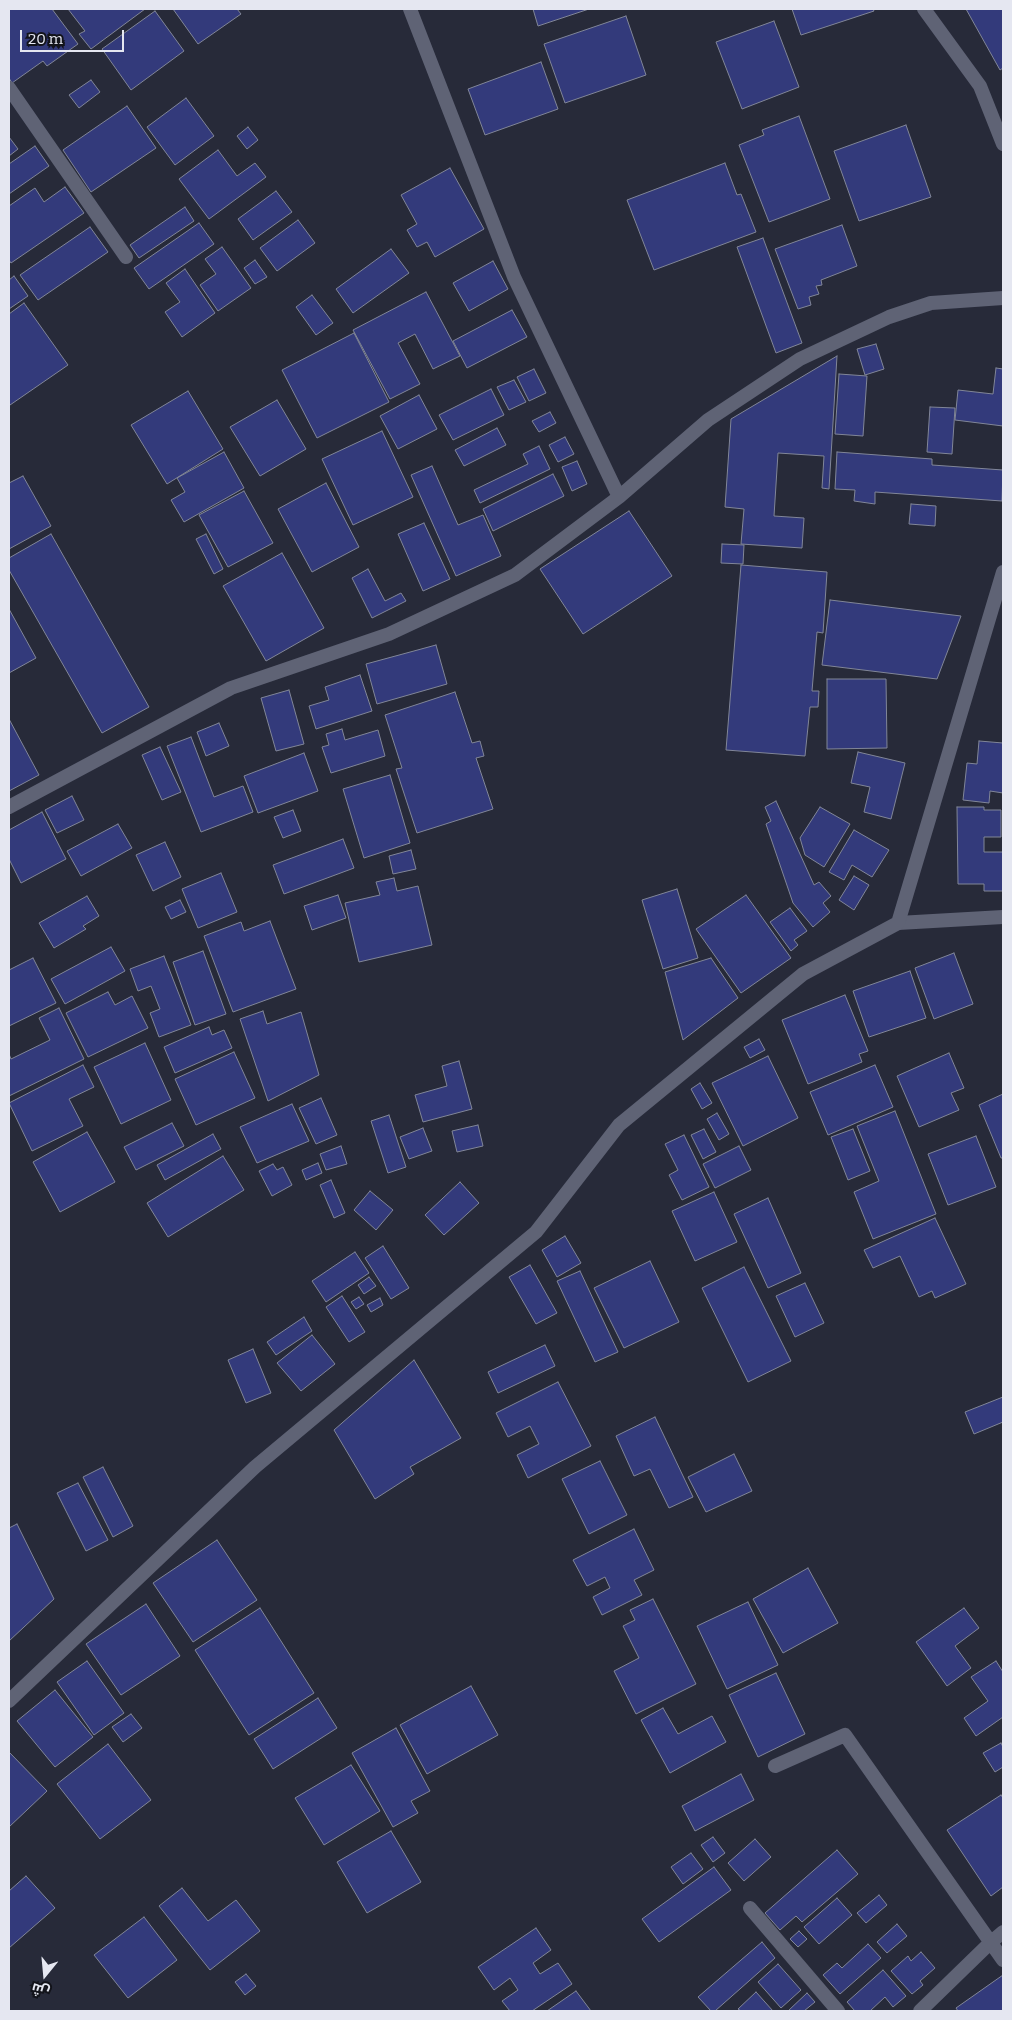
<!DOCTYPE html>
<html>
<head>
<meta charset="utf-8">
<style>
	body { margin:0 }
	#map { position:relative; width:1012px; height:2020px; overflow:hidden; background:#272a39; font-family:Bitter,Cairo,serif }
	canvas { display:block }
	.frame { position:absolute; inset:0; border:10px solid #e5e7f1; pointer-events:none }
	.north { position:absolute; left:20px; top:1950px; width:50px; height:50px; -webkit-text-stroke:4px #12131a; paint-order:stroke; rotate:197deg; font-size:14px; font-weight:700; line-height:20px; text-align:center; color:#e5e7f1 }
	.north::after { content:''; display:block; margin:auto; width:18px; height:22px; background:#e5e7f1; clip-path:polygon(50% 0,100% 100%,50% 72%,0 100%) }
	.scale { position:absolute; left:20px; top:30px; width:104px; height:22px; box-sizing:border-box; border:2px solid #e5e7f1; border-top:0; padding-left:6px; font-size:15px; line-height:18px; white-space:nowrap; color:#e5e7f1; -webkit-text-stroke:4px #12131a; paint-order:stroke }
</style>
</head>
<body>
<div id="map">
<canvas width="1012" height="2020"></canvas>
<div class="frame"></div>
<div class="north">ش</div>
<div class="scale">20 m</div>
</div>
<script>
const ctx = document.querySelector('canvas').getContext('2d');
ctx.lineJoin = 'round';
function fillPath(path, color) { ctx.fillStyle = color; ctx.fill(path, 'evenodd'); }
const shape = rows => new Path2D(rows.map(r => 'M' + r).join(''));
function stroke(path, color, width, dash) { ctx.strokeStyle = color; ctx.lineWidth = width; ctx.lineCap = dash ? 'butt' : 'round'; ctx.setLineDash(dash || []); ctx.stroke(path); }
const building = shape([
	[9,9,52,9,78,44,47,66,43,61,12,83,9,78,9,9],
	[68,9,145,9,91,49,79,34,85,31,68,9],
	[173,9,237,9,241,14,198,44,173,9],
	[533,9,589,9,538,26,533,9],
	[792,9,873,9,874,11,801,35,792,9],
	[966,9,1003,9,1003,68,1000,70,966,9],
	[155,11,184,51,131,90,102,49,155,11],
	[626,16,646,75,565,103,544,44,626,16],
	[774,21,799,87,742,109,716,42,774,21],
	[541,62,558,109,485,135,468,89,541,62],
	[91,80,100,92,79,108,69,95,91,80],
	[186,98,214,136,175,165,147,127,186,98],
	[127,106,156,148,91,192,63,150,127,106],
	[799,116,830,199,769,222,739,145,764,135,762,130,799,116],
	[906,125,931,197,859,221,834,151,906,125],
	[248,127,258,140,247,149,237,136,248,127],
	[9,137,18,149,9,156,9,137],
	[35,146,49,166,9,194,9,164,35,146],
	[218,150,237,176,255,163,266,177,209,219,179,179,218,150],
	[725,163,737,195,741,194,756,232,654,270,627,200,725,163],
	[450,168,484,229,435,257,427,242,417,247,407,230,417,224,401,195,450,168],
	[65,187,84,213,11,263,9,260,9,206,35,188,44,202,65,187],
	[276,191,292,212,253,240,238,219,276,191],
	[185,207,194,221,139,258,130,245,185,207],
	[298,220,315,243,277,271,260,248,298,220],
	[199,223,214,244,149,289,134,268,199,223],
	[842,225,857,266,821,280,822,285,816,286,819,294,809,297,811,305,798,309,775,249,842,225],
	[90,227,108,252,38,300,20,275,90,227],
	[763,238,802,343,776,353,737,247,763,238],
	[222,247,251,288,218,311,200,285,216,274,205,259,222,247],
	[391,249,409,273,353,313,336,289,391,249],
	[255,260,267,277,255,284,244,268,255,260],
	[493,261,508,289,469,311,453,283,493,261],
	[185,269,215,313,182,337,165,312,180,302,166,283,185,269],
	[14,276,28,296,9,309,9,280,14,276],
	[426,292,460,356,433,369,415,334,398,343,420,384,390,399,353,330,426,292],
	[312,295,333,323,316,335,296,307,312,295],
	[24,303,68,365,10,405,9,403,9,314,24,303],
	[512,310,527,337,467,368,453,341,512,310],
	[354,333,389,402,317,438,282,370,354,333],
	[876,344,884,369,865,375,857,349,876,344],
	[837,356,829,489,822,488,824,456,778,453,774,516,804,518,802,548,741,544,744,509,725,507,731,419,837,356],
	[996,368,1003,369,1003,426,955,420,958,390,993,394,996,368],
	[534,369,546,393,529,401,517,377,534,369],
	[839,374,867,376,863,436,835,434,839,374],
	[514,380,526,402,509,410,497,387,514,380],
	[491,389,504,415,453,440,439,415,491,389],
	[188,391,223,449,167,484,131,425,188,391],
	[419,395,437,429,398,449,380,416,419,395],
	[277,400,306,449,260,476,230,427,277,400],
	[930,407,955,408,952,454,927,452,930,407],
	[550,412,556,423,539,432,532,421,550,412],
	[497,428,506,445,464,466,455,450,497,428],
	[382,431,413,497,353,525,322,459,382,431],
	[565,437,574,454,558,462,549,445,565,437],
	[539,446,550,469,480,503,474,490,528,464,523,454,539,446],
	[224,452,244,488,184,522,171,500,185,492,177,478,224,452],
	[837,452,932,459,932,465,1003,470,1002,501,875,492,875,504,854,501,855,490,835,489,837,452],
	[577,461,587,484,572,491,562,467,577,461],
	[432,466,458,525,483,515,501,556,456,576,411,475,432,466],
	[553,474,564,496,493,531,483,509,553,474],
	[23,476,51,526,9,549,9,483,23,476],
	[326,483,359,547,312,572,278,509,326,483],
	[244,491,273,543,228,567,199,515,244,491],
	[911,504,936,506,935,526,909,524,911,504],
	[629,511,672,576,583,634,540,569,629,511],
	[424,523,450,579,423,591,398,534,424,523],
	[51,534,149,707,102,733,9,570,9,558,51,534],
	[206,534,223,569,214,574,196,539,206,534],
	[722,544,744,545,743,564,721,563,722,544],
	[282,553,324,628,266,661,223,586,282,553],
	[741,565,827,572,823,633,817,632,812,691,819,691,818,707,810,707,805,756,726,750,741,565],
	[368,569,385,601,401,593,406,601,372,618,352,578,368,569],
	[830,600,961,616,937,679,822,665,830,600],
	[9,609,36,658,9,673,9,609],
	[436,645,447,684,377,704,366,664,436,645],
	[360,675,372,711,316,729,309,706,329,700,325,687,360,675],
	[827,679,886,679,887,748,827,749,827,679],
	[289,690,304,744,276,751,261,698,289,690],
	[455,692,472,743,480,741,484,756,476,758,493,809,417,833,396,769,402,768,385,715,455,692],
	[9,719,39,775,9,791,9,719],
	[219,723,229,746,206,756,197,732,219,723],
	[342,729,345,740,378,730,385,756,331,773,322,747,329,745,326,734,342,729],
	[191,737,214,797,243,786,253,812,201,832,167,746,191,737],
	[979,741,1003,743,1003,793,990,791,989,803,963,800,967,763,977,764,979,741],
	[160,747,181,792,162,800,142,755,160,747],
	[858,752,905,763,891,819,864,812,870,787,851,783,858,752],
	[304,753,318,791,258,813,244,776,304,753],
	[390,775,410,843,364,858,343,789,390,775],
	[72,796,84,820,57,833,45,810,72,796],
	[776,801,814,885,819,882,831,896,823,903,830,912,813,927,793,903,766,824,771,821,765,807,776,801],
	[820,807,850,824,824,867,805,855,800,838,820,807],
	[957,807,984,807,984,810,1001,810,1001,837,984,837,984,852,1003,852,1003,891,984,891,984,884,958,884,957,807],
	[293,810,301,831,283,838,274,817,293,810],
	[42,812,66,859,21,883,9,859,9,830,42,812],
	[118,824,132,848,81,876,67,851,118,824],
	[854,830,889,850,872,877,852,865,844,880,829,872,854,830],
	[343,839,354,868,284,894,273,865,343,839],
	[165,842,181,877,153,891,136,855,165,842],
	[411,850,416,869,393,874,389,856,411,850],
	[221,873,237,912,198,928,182,889,221,873],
	[854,876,869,885,854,910,839,900,854,876],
	[394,878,397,891,418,886,432,945,359,962,345,903,380,895,376,882,394,878],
	[677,889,698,958,663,969,642,900,677,889],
	[338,895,346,918,312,930,304,906,338,895],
	[746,895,791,958,741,993,696,929,746,895],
	[87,896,99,916,83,926,86,929,54,948,39,923,87,896],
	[180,900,186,912,171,919,165,907,180,900],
	[790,908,807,931,794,940,798,945,791,951,770,922,790,908],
	[270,921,296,989,233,1012,204,936,241,922,244,931,270,921],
	[111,947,125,971,65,1004,51,979,111,947],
	[203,951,226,1014,195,1025,173,962,203,951],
	[954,953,973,1004,934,1019,915,968,954,953],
	[164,956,191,1025,159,1037,150,1013,160,1009,151,986,138,991,130,969,164,956],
	[33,958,56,1003,9,1026,9,970,33,958],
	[711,958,738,998,683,1040,665,972,711,958],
	[910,971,926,1018,869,1037,853,991,910,971],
	[108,992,115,1005,132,996,148,1028,88,1057,66,1013,108,992],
	[845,995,868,1051,859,1054,862,1062,808,1084,782,1020,845,995],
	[59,1008,84,1059,9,1096,9,1054,11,1059,50,1040,39,1018,59,1008],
	[263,1011,267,1024,301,1012,319,1075,268,1101,240,1019,263,1011],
	[209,1027,212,1035,224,1030,232,1048,175,1073,164,1047,209,1027],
	[759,1039,765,1050,750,1058,744,1047,759,1039],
	[145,1043,171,1100,121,1124,94,1067,145,1043],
	[234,1052,255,1098,196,1125,175,1079,234,1052],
	[949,1053,964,1088,951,1093,959,1110,919,1127,897,1076,949,1053],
	[768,1056,798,1118,743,1146,712,1083,768,1056],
	[459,1061,472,1109,423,1122,415,1095,447,1086,442,1066,459,1061],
	[83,1065,94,1087,69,1099,83,1126,32,1151,9,1103,83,1065],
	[875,1065,893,1107,828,1135,810,1092,875,1065],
	[700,1083,712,1103,702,1109,691,1089,700,1083],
	[1003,1094,1003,1158,1001,1158,979,1105,1003,1094],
	[321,1098,337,1135,316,1144,299,1108,321,1098],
	[292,1104,309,1141,257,1163,240,1127,292,1104],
	[895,1111,936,1214,873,1239,854,1192,879,1181,857,1126,895,1111],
	[717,1113,729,1134,719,1140,707,1119,717,1113],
	[389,1115,406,1167,388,1173,371,1121,389,1115],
	[172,1123,184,1146,136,1170,124,1147,172,1123],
	[478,1125,483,1146,457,1152,452,1131,478,1125],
	[423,1128,432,1151,409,1159,400,1137,423,1128],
	[704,1129,716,1152,703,1159,691,1135,704,1129],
	[853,1129,870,1171,848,1180,831,1137,853,1129],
	[87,1132,115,1182,60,1212,33,1162,87,1132],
	[213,1134,221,1149,165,1180,157,1165,213,1134],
	[684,1135,709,1187,682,1200,669,1175,678,1170,665,1144,684,1135],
	[976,1136,996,1187,948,1205,928,1154,976,1136],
	[341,1146,347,1164,326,1170,320,1154,341,1146],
	[739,1146,751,1170,715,1188,703,1164,739,1146],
	[223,1156,244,1190,168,1237,147,1203,223,1156],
	[318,1163,322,1173,306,1180,302,1170,318,1163],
	[273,1164,277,1170,283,1167,292,1185,272,1196,259,1171,273,1164],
	[331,1180,345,1213,334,1218,320,1185,331,1180],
	[460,1182,479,1203,444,1235,425,1215,460,1182],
	[370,1191,393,1210,376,1230,354,1210,370,1191],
	[714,1192,737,1242,695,1261,672,1211,714,1192],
	[768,1198,801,1273,768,1288,734,1214,768,1198],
	[935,1218,966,1284,935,1298,932,1291,919,1297,900,1256,873,1268,864,1250,935,1218],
	[565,1236,581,1263,557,1277,542,1250,565,1236],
	[383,1246,409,1288,391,1299,365,1258,383,1246],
	[355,1252,369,1273,326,1302,312,1281,355,1252],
	[650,1261,679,1322,624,1348,594,1288,650,1261],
	[530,1265,557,1313,536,1324,509,1277,530,1265],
	[744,1267,791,1361,748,1382,702,1288,744,1267],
	[580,1271,618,1352,595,1362,557,1281,580,1271],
	[369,1277,376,1286,364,1294,358,1285,369,1277],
	[805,1283,824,1323,795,1337,776,1296,805,1283],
	[342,1296,365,1332,349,1342,326,1307,342,1296],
	[359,1297,364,1304,356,1309,351,1302,359,1297],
	[380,1298,383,1305,371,1312,367,1305,380,1298],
	[304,1317,312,1331,276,1355,267,1342,304,1317],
	[312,1335,335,1364,301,1391,277,1363,312,1335],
	[545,1345,555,1366,498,1393,488,1372,545,1345],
	[253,1349,271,1393,246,1403,228,1360,253,1349],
	[414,1360,461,1438,410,1467,414,1474,375,1499,334,1430,414,1360],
	[558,1382,591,1446,528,1478,517,1455,539,1444,530,1426,508,1437,496,1413,558,1382],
	[1003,1397,1003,1422,974,1434,965,1412,1003,1397],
	[655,1417,693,1497,669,1508,650,1469,634,1476,616,1436,655,1417],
	[734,1454,752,1491,706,1512,688,1477,734,1454],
	[600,1461,627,1515,589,1534,562,1479,600,1461],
	[103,1467,133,1526,113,1537,83,1477,103,1467],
	[78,1483,108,1540,86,1551,57,1493,78,1483],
	[17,1524,54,1599,9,1641,9,1528,17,1524],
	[634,1529,654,1570,634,1580,642,1595,602,1615,593,1597,610,1588,605,1577,587,1586,573,1560,634,1529],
	[217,1540,257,1600,193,1642,153,1583,217,1540],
	[808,1568,838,1623,783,1653,753,1599,808,1568],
	[653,1599,696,1684,636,1714,614,1671,639,1658,623,1626,635,1620,630,1610,653,1599],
	[748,1602,778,1665,727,1689,697,1626,748,1602],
	[146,1604,180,1656,121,1695,86,1644,146,1604],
	[260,1608,314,1693,249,1735,195,1650,260,1608],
	[964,1608,979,1628,955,1646,971,1668,947,1686,916,1642,964,1608],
	[87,1661,124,1713,94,1735,57,1682,87,1661],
	[996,1661,1003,1672,1003,1717,976,1736,964,1718,988,1701,971,1677,996,1661],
	[776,1673,805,1734,758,1757,729,1695,776,1673],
	[471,1686,498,1735,427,1774,400,1725,471,1686],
	[55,1690,93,1737,55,1767,17,1721,55,1690],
	[318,1698,337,1728,273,1769,254,1739,318,1698],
	[663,1708,678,1734,712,1716,726,1742,670,1773,641,1720,663,1708],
	[131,1714,142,1728,123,1742,112,1727,131,1714],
	[396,1728,430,1791,411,1801,418,1813,393,1827,352,1753,396,1728],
	[1001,1743,1003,1747,1003,1767,995,1772,983,1753,1001,1743],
	[108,1744,151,1800,100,1839,57,1784,108,1744],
	[9,1752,47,1791,9,1827,9,1752],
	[351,1765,380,1811,324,1845,295,1798,351,1765],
	[741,1774,754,1800,695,1831,682,1806,741,1774],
	[1001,1795,1003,1798,1003,1887,991,1896,947,1830,1001,1795],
	[391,1831,421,1882,367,1913,337,1862,391,1831],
	[713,1837,725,1853,713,1862,701,1845,713,1837],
	[755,1839,771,1857,744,1881,728,1863,755,1839],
	[837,1850,858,1874,802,1922,796,1916,780,1930,765,1913,837,1850],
	[691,1853,703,1869,683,1884,671,1867,691,1853],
	[714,1867,731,1890,659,1942,642,1919,714,1867],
	[26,1876,55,1908,9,1948,9,1891,26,1876],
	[182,1888,208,1921,236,1900,260,1931,210,1970,159,1906,182,1888],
	[879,1895,887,1905,866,1923,857,1913,879,1895],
	[837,1898,852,1915,819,1944,804,1927,837,1898],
	[144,1917,177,1960,128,1998,94,1955,144,1917],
	[897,1924,907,1936,887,1953,877,1942,897,1924],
	[536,1928,551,1950,533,1963,540,1974,558,1963,572,1984,532,2011,510,2011,502,2001,518,1990,510,1978,494,1990,478,1967,536,1928],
	[799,1931,807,1939,798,1947,790,1939,799,1931],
	[762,1942,775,1958,715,2011,711,2011,698,1997,762,1942],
	[868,1944,881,1958,840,1994,823,1975,837,1963,842,1968,868,1944],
	[921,1952,935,1968,920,1981,923,1985,912,1994,891,1971,908,1956,911,1961,921,1952],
	[778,1964,801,1990,781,2008,758,1982,778,1964],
	[883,1970,906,1996,893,2007,885,1997,870,2011,855,2011,847,2002,883,1970],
	[246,1974,256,1986,245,1995,235,1982,246,1974],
	[1003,1975,1003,2011,958,2011,956,2008,1003,1975],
	[576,1991,591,2011,547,2011,576,1991],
	[756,1992,773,2011,741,2011,738,2009,756,1992],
	[807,1993,815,2002,804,2011,788,2011,807,1993]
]);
fillPath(building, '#333a7b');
stroke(building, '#818698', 1);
stroke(shape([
	[410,9,514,277,619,497],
	[924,9,980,86,1003,144],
	[9,88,126,257],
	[9,807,231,688,389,634,515,575,619,497,708,420,800,359,889,317,931,303,1003,298],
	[898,923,1003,917],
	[775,1766,845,1735,1003,1960],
	[750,1908,838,2011],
	[920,2011,990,1943,1003,1932]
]), '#5f6375', 14);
stroke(shape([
	[9,1701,255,1467,536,1232,619,1125,803,974,898,923,1003,572]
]), '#5f6375', 14);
</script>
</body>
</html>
